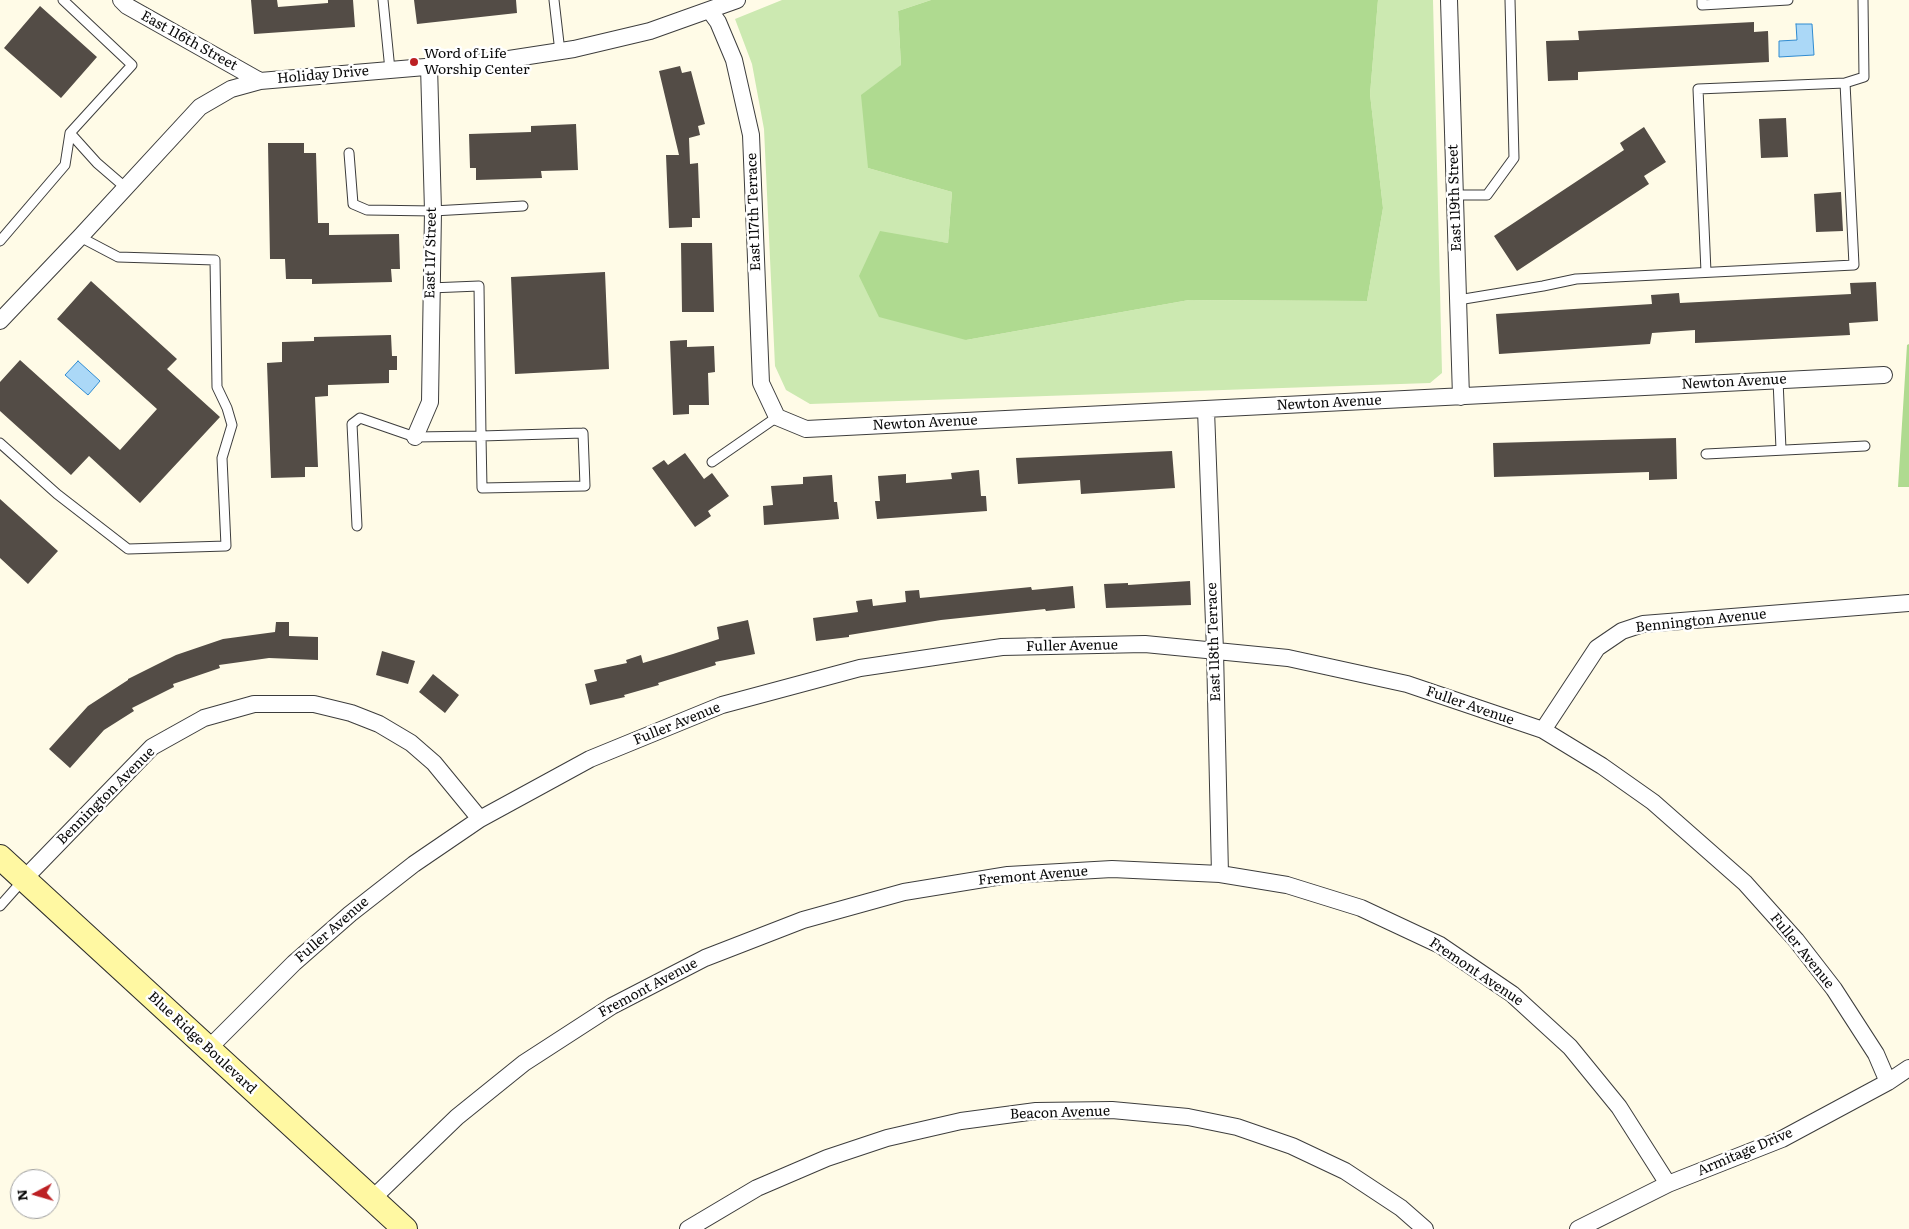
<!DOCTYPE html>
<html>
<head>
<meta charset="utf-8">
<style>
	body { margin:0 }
	#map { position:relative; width:1909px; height:1229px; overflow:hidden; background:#fffbe7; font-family:Literata,serif }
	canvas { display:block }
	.north { position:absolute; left:10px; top:1169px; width:50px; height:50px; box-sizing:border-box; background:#fff; border:1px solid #9d9d9d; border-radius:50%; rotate:264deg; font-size:14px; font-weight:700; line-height:20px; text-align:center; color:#0a0a0a }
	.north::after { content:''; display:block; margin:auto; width:18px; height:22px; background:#bc2023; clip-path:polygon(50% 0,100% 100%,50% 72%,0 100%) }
</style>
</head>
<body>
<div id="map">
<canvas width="1909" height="1229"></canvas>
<div class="north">N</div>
</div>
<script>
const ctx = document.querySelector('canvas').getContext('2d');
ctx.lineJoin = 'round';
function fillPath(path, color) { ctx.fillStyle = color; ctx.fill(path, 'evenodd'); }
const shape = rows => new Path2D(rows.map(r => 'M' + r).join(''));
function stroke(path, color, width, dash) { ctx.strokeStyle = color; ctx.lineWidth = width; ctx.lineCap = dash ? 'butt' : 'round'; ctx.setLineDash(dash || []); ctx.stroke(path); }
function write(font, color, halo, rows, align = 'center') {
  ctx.font = font + ' Literata,serif'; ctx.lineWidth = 5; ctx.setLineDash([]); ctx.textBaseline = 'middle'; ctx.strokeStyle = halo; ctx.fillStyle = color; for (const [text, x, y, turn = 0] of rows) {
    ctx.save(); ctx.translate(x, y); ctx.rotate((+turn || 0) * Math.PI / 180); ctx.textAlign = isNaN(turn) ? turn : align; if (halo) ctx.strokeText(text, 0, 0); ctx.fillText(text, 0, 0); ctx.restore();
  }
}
fillPath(shape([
	[782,0,931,0,898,11,901,65,868,168,952,192,948,243,880,232,966,340,1189,300,1367,301,1383,208,1370,94,1378,0,1433,0,1442,373,1430,383,810,404,786,390,775,366,764,129,752,64,735,19]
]), '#cce9b1');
fillPath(shape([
	[931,0,1378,0,1370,94,1383,208,1367,301,1189,300,966,340,879,317,859,276,880,231,948,243,952,192,868,168,861,95,901,65,898,11],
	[1909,344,1909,487,1898,487,1907,345]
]), '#afda90');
const water = shape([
	[1796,24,1812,24,1814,55,1779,57,1779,41,1797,40,1796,24],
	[78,361,100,381,88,395,65,375,78,361]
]);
fillPath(water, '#abd8f7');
stroke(water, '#308bd0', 1);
fillPath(shape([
	[251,0,277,0,278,7,328,3,328,0,353,0,355,27,254,34],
	[414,0,516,0,517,13,417,24],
	[40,6,97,57,61,98,4,48],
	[1754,22,1754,32,1768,31,1769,62,1578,72,1578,80,1548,81,1546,41,1579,40,1578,31],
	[680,66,682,73,691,71,705,124,698,126,700,135,689,138,690,164,698,163,700,218,692,218,692,227,669,228,666,155,679,155,659,71],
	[1786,118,1788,157,1761,158,1759,119],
	[576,124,578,170,541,171,542,178,476,180,476,168,470,168,469,134,531,132,531,126],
	[1644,127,1666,162,1644,176,1649,184,1517,271,1494,236,1624,150,1620,143],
	[268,143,304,143,304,153,316,153,318,223,329,223,329,235,399,234,400,269,391,269,392,282,312,284,312,279,286,279,285,259,270,259],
	[1841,192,1843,231,1816,232,1814,194],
	[681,243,712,243,714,312,682,312],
	[605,272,609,369,515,374,511,277],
	[91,281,177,359,167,369,220,417,140,503,89,456,71,475,0,411,0,382,20,360,120,450,157,409,57,319],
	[1876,282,1878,321,1849,323,1850,335,1695,343,1695,330,1652,333,1650,344,1499,354,1496,314,1652,304,1651,295,1679,293,1680,303,1851,294,1850,283],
	[391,335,392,356,397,356,397,370,389,370,389,383,328,385,328,396,315,397,318,467,305,467,305,477,271,478,267,363,282,362,282,342,314,341,314,337],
	[687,340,687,347,714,346,715,372,708,373,709,405,689,405,689,414,673,415,670,341],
	[1676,438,1677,479,1649,480,1649,472,1494,477,1493,443],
	[1172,451,1175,488,1081,494,1080,480,1018,484,1016,458],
	[685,453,704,479,712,473,729,496,708,511,711,516,695,527,652,468,664,460,668,465],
	[979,470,981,496,986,496,987,511,877,519,875,501,880,501,878,476,906,474,906,483,952,479,951,473],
	[832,475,834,502,837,502,839,519,764,525,763,506,773,505,771,486,803,484,803,477],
	[0,499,58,551,28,584,0,558],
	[1190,581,1191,605,1106,608,1104,584,1128,583,1128,585],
	[1073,586,1075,608,1046,611,1045,609,941,620,849,635,849,637,816,641,813,618,858,612,856,601,872,599,873,606,906,602,905,591,919,590,920,598,1031,587,1032,590],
	[748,620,755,654,715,662,716,665,658,683,659,685,624,695,625,697,590,705,585,684,597,681,594,670,627,663,626,660,641,655,643,663,673,654,719,639,717,627],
	[276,622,289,622,289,636,318,637,318,660,269,658,219,665,220,668,173,684,174,687,132,708,134,711,104,730,70,768,49,749,88,706,128,680,128,679,176,655,223,639,275,632],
	[382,651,415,661,408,684,376,675],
	[433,674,459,695,445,713,419,692]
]), '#534c46');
const service = shape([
	[383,0,390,70],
	[554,0,560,52],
	[1702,0,1702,5,1788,0],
	[1845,83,1864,77,1863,0],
	[70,133,97,163,126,188],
	[349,153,353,204,367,210,433,211,523,206],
	[1455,195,1487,195,1514,158,1510,0],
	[0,241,65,165,70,133,132,65,63,0],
	[1458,300,1543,286,1576,279,1854,265,1845,83,1698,89,1706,272],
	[1778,380,1781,449],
	[583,433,585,486,482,488,481,436,583,433],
	[0,443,57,494,128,549,226,546,222,458,232,425,227,408,217,387,215,260,118,257,80,237],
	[1706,454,1865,446],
	[712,462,777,417],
	[357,526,352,424,360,418,415,437,481,436,479,286,430,288],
	[0,906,24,879]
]);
const minor = shape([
	[121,0,127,6,260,81],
	[1449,0,1461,397],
	[710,11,718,22,734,60,751,135,761,383,777,417,806,429,1884,375],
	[0,321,80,237,200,107,231,89,260,81,496,61,574,49,650,31,737,0],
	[1206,410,1215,651,1220,874],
	[415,437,430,402,433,211,429,66],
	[1543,730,1597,648,1622,631,1643,624,1909,603],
	[24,879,152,747,204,718,254,704,314,704,351,713,379,724,411,743,434,763,480,819],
	[208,1049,294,963,350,914,414,864,480,819,590,759,722,705,860,668,1002,647,1145,644,1288,658,1407,684,1543,730,1602,766,1653,802,1745,883,1796,940,1834,989,1876,1054,1888,1082],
	[372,1199,457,1117,524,1063,612,1006,705,958,803,920,904,892,1008,875,1112,869,1220,874,1287,885,1361,908,1440,945,1512,994,1570,1047,1619,1107,1668,1184],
	[688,1229,757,1188,827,1158,887,1138,961,1121,1036,1111,1112,1110,1188,1117,1237,1127,1292,1146,1345,1171,1401,1208,1425,1229],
	[1578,1229,1668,1184,1782,1139,1888,1082,1909,1068]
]);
const secondary = shape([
	[0,857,405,1229]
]);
stroke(service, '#3d3d3d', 11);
stroke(minor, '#3d3d3d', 18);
stroke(secondary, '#2c2c2c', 26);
stroke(service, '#fff', 9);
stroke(minor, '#fff', 16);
stroke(secondary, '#fff8a2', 24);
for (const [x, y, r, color] of [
	[414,62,5,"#bc2023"]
]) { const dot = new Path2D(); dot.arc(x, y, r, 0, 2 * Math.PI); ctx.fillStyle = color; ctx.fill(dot); stroke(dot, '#fff', 2); }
write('14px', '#0a0a0a', '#fff', [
	["East 116th Street",189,41,29],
	["Holiday Drive",323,75,-5],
	["East 119th Street",1455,198,-92],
	["East 117th Terrace",754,212,-92],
	["East 117 Street",431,253,-89],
	["Newton Avenue",1734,382,-3],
	["Newton Avenue",1329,403,-3],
	["Newton Avenue",925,423,-3],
	["Bennington Avenue",1701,621,-6],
	["East 118th Terrace",1214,642,-92],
	["Fuller Avenue",1072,646,-1],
	["Fuller Avenue",1470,706,19],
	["Fuller Avenue",677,724,-22],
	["Bennington Avenue",106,796,-45],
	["Fremont Avenue",1033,876,-5],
	["Fuller Avenue",332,930,-41],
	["Fuller Avenue",1802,951,51],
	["Fremont Avenue",1476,972,34],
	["Fremont Avenue",648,988,-28],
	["Blue Ridge Boulevard",202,1043,43],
	["Beacon Avenue",1060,1113,-2],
	["Armitage Drive",1745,1152,-23]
]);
write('14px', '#0a0a0a', '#fff', [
	["Word of Life",424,54],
	["Worship Center",424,70]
], 'left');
</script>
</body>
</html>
